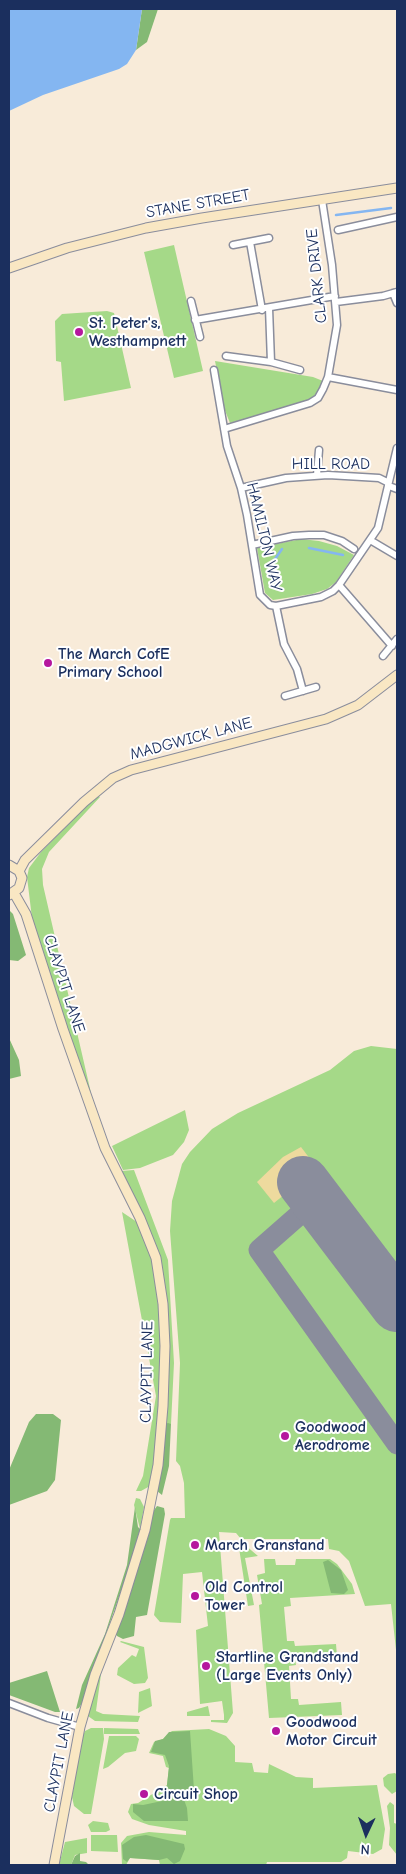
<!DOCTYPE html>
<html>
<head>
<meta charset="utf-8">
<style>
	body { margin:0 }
	#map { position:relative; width:406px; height:1874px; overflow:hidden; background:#f8ebd9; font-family:"Comic Neue",sans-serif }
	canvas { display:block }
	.frame { position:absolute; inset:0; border:10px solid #1b2f5e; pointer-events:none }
	.north { position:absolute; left:341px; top:1809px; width:50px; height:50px; -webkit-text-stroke:4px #fff; paint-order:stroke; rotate:183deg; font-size:14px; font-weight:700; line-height:20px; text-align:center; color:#1b2f5e }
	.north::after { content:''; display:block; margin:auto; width:18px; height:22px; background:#1b2f5e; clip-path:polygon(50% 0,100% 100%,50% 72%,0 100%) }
</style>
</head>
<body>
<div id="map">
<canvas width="406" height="1874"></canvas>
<div class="frame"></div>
<div class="north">N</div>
</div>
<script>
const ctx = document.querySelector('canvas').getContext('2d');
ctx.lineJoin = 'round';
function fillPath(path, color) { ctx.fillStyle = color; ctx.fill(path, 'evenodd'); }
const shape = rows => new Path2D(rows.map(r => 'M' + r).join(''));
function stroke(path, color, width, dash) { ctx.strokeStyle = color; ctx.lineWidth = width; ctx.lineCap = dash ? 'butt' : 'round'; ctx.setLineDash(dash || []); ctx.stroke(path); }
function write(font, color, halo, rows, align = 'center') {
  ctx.font = font + ' "Comic Neue",sans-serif'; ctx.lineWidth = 4; ctx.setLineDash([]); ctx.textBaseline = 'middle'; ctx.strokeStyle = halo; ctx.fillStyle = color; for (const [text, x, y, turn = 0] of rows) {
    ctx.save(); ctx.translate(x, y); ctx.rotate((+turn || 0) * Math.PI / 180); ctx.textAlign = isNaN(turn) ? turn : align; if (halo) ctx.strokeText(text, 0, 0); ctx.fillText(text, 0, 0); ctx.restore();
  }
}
fillPath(shape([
	[174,245,203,371,174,378,144,252],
	[107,311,114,313,131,388,64,401,61,362,56,361,55,321,62,314],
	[215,361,313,377,323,381,317,394,306,401,230,423,224,408],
	[301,539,319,541,337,546,354,555,336,582,327,589,312,594,273,600,265,593,257,548],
	[97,795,100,797,49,852,42,869,43,885,91,1093,84,1080,32,918,27,877,29,868,41,852],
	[371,1046,397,1049,397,1659,391,1604,365,1606,349,1561,339,1551,329,1549,328,1539,241,1539,236,1533,219,1532,233,1713,227,1723,211,1722,211,1720,224,1720,224,1715,222,1701,200,1704,196,1630,208,1626,202,1572,183,1574,181,1623,160,1622,154,1615,170,1520,171,1518,185,1518,184,1483,180,1466,176,1461,180,1363,170,1231,172,1201,182,1164,190,1152,212,1129,238,1113,330,1070,354,1051],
	[185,1110,189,1130,184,1142,173,1155,140,1168,123,1170,112,1146],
	[134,1170,168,1260,174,1363,171,1424,165,1424,165,1287,121,1171],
	[122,1212,137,1222,148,1247,153,1266,160,1320,160,1385,155,1455,150,1486,141,1491,136,1491,143,1476,156,1396],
	[136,1498,140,1499,144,1507,140,1529,134,1505],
	[245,1545,258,1556,245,1558,254,1605,248,1606,239,1548],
	[264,1559,275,1559,276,1565,295,1565,296,1559,330,1559,337,1564,352,1584,355,1594,290,1598,291,1606,284,1607,287,1641,294,1641,295,1646,336,1644,337,1656,295,1659,296,1665,289,1666,291,1699,298,1699,299,1705,341,1702,342,1715,269,1718,259,1605,262,1604,257,1575,265,1573],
	[121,1641,144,1647,148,1678,145,1683,134,1684,117,1675,118,1668,132,1655,136,1657,139,1649,120,1642],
	[102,1667,96,1711,103,1714,140,1716,138,1722,95,1721,88,1716,89,1702],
	[150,1688,152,1706,138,1713,139,1692],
	[208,1706,210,1716,187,1716,187,1712],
	[91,1728,103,1728,104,1739,91,1814,84,1814,74,1806,72,1797,82,1738,85,1731],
	[104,1728,138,1729,140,1734,104,1734],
	[209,1729,226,1736,235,1746,235,1762,252,1763,254,1772,268,1773,269,1764,296,1777,313,1778,313,1788,377,1785,385,1829,382,1849,373,1854,348,1851,347,1858,341,1862,267,1862,266,1865,160,1865,159,1860,130,1858,126,1865,122,1865,121,1843,127,1836,149,1832,186,1835,186,1831,149,1825,132,1819,128,1812,131,1804,138,1803,167,1785,169,1768,166,1767,163,1756,149,1753,154,1742,163,1739,172,1731],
	[109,1736,136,1736,139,1739,136,1751,125,1753,108,1767,103,1769],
	[395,1773,397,1775,397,1791,392,1794,384,1786,383,1778,388,1774],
	[390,1802,394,1805,394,1823,397,1824,397,1855,389,1845,390,1828,387,1806],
	[93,1821,108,1823,110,1830,106,1832,91,1832,88,1825],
	[91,1835,117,1835,118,1852,91,1851],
	[87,1838,87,1853,75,1855,71,1865,59,1865,65,1842]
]), '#a5d988');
fillPath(shape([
	[142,9,158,9,147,42,136,50],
	[9,910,13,914,26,955,18,961,9,960],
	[9,1038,19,1060,21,1076,9,1079],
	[36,1414,53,1414,61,1420,55,1480,47,1491,9,1505,9,1470,29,1422],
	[168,1423,171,1424,169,1466,162,1495,157,1491,165,1424],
	[157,1506,164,1508,165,1514,147,1615,136,1617,134,1636,123,1639,117,1636,115,1633,152,1513],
	[135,1507,138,1527,140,1529,131,1562,82,1703,79,1708,76,1709,82,1685,105,1634,127,1565],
	[328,1560,341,1570,348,1590,344,1594,331,1593,323,1562],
	[47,1671,60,1712,55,1712,9,1695,9,1683],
	[190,1731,194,1790,183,1797,187,1808,188,1821,144,1821,133,1812,133,1804,143,1805,181,1797,174,1798,169,1794,167,1785,169,1766,165,1755,151,1752,155,1741,163,1739,169,1732],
	[146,1835,184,1844,185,1849,180,1861,174,1864,167,1858,159,1860,130,1858,127,1862,123,1859,122,1845,134,1837],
	[80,1853,80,1861,86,1862,89,1865,71,1865,75,1856]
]), '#84b974');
fillPath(shape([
	[301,1147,317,1168,274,1203,257,1182,283,1157]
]), '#eeda9e');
fillPath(shape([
	[9,9,142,9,136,50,127,64,119,69,43,95,9,111]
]), '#84b6f1');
stroke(shape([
	[336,215,391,208],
	[309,548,343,555],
	[275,575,273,562,282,549]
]), '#84b6f1', 2.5);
stroke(shape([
	[316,1200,259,1250,397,1444]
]), '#8a8d9c', 21);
stroke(shape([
	[303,1182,397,1306]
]), '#8a8d9c', 52);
const street = shape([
	[338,230,397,217],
	[250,242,262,310],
	[233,245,269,238],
	[393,293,397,303],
	[191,301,200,337],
	[336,302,383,296,397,292],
	[269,308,271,362],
	[195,320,335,296],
	[226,356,271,362,300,370],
	[214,370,227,446,241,488,247,515,260,595,270,605,276,606,321,597,333,591,339,585,378,528,397,448],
	[328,377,397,390],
	[224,429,310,403,318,398,323,389,328,377,337,325,332,265,322,200],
	[317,475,319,450],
	[241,488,286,478,328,475,379,478,387,482,389,486,397,489],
	[370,540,397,556],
	[252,545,293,536,309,535,324,535,342,541,354,549],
	[339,585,392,646],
	[276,606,284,644,297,669,303,691],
	[383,656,397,639],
	[285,696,316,687],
	[9,1703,48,1718,80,1727]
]);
const secondary = shape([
	[9,268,67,248,146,228,202,218,397,188],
	[9,865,19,871,22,878,19,888,9,895],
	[19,871,25,860,84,802,113,778,131,770,326,719,358,705,397,675],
	[14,893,26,914,63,1029,105,1148,140,1218,156,1258,163,1304,165,1346,163,1406,158,1465,145,1530,119,1614,95,1675,80,1727,54,1865]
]);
stroke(street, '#8a8d9c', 9);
stroke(secondary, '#8a8d9c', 11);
stroke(street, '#fff', 6);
stroke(secondary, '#f9e7c3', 9);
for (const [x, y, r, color] of [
	[79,332,5,"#b5179e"],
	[48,663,5,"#b5179e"],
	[285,1436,5,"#b5179e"],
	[195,1545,5,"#b5179e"],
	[195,1596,5,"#b5179e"],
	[206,1666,5,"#b5179e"],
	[276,1731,5,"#b5179e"],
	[144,1794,5,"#b5179e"]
]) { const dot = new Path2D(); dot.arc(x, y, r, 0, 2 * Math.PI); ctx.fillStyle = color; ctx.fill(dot); stroke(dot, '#fff', 2); }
write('16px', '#1b2f5e', '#fff', [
	["STANE STREET",198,204,-10],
	["CLARK DRIVE",317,276,-96],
	["HILL ROAD",331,464],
	["HAMILTON WAY",264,537,77],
	["MADGWICK LANE",191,739,-15],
	["CLAYPIT LANE",64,984,72],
	["CLAYPIT LANE",147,1372,-89],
	["CLAYPIT LANE",59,1762,-79]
]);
write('bold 16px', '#1b2f5e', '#fff', [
	["St. Peter's,",89,323],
	["Westhampnett",89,341],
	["The March CofE",58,654],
	["Primary School",58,672],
	["Goodwood",295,1427],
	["Aerodrome",295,1445],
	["March Granstand",205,1545],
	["Old Control",205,1587],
	["Tower",205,1605],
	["Startline Grandstand",216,1657],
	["(Large Events Only)",216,1675],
	["Goodwood",286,1722],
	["Motor Circuit",286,1740],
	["Circuit Shop",154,1794]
], 'left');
</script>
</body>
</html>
